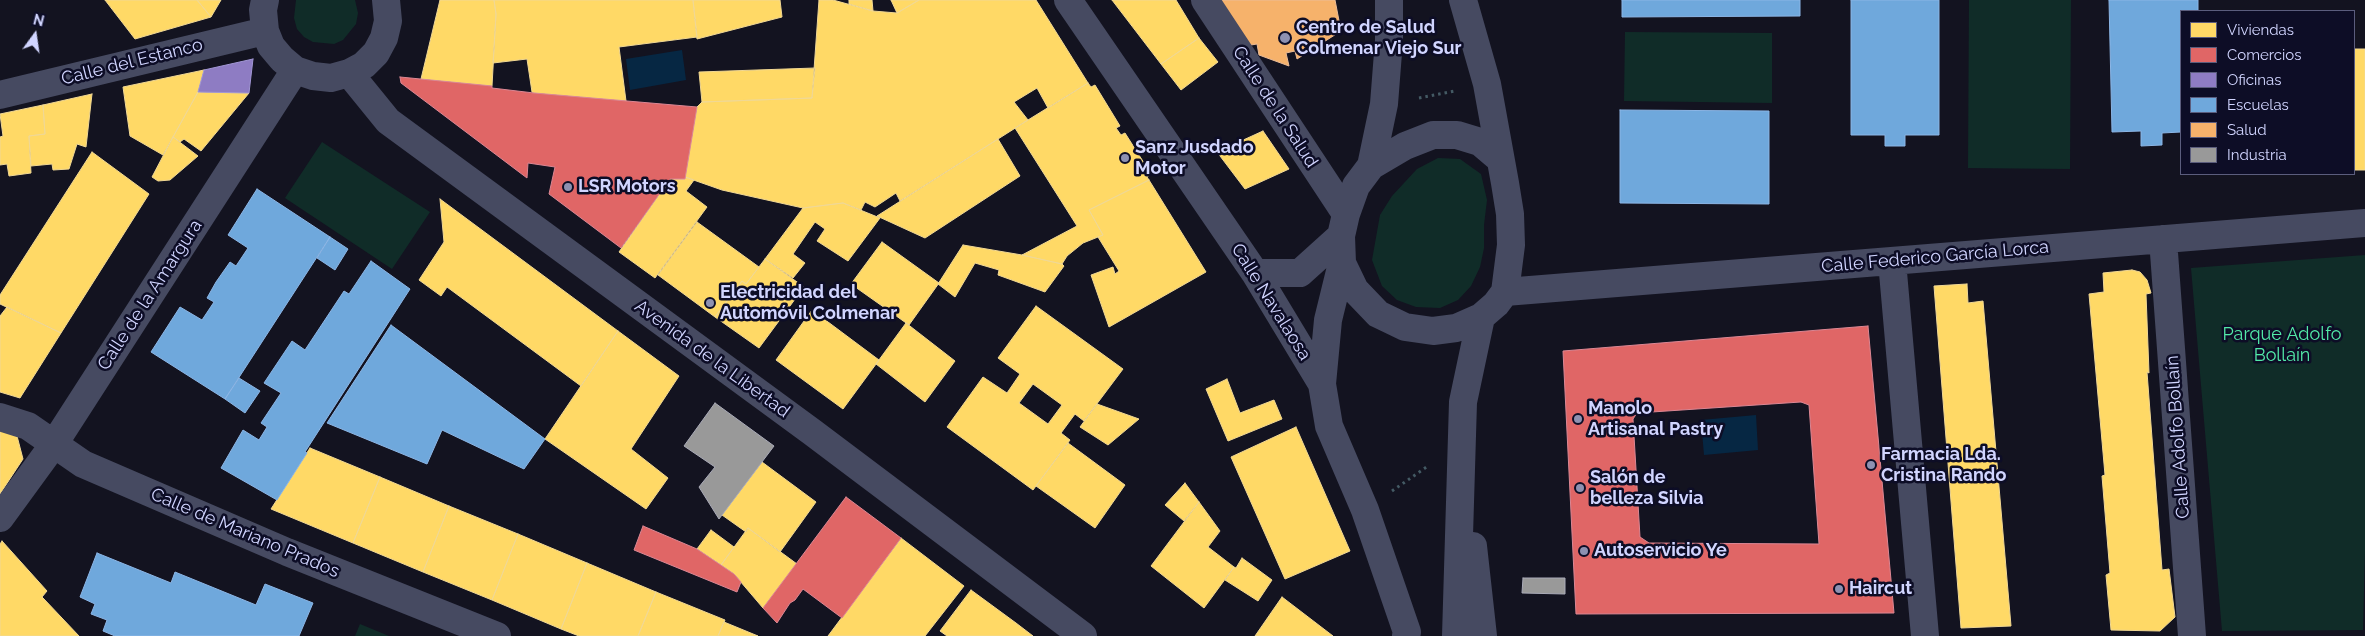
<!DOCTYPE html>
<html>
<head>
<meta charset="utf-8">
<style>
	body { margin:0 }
	#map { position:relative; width:2365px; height:636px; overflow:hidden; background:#131320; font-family:Raleway,sans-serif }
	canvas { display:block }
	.legend { position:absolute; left:2180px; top:10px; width:175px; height:165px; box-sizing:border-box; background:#0d0d26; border:1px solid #5b5d7d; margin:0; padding:6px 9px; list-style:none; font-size:15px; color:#d1d5ff }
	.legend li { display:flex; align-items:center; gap:10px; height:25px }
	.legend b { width:25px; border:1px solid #5b5d7d }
	.north { position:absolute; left:10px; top:10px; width:50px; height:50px; -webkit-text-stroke:4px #0d0d26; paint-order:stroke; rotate:14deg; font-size:14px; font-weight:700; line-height:20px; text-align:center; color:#d1d5ff }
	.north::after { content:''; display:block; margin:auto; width:18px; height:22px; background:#d1d5ff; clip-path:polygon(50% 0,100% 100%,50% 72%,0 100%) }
</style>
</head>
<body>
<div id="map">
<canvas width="2365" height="636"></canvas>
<ul class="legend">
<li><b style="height:14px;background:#ffd966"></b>Viviendas</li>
<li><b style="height:14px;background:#e06666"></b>Comercios</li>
<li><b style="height:14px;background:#8e7cc3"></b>Oficinas</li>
<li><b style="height:14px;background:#6fa8dc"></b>Escuelas</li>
<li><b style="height:14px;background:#f6b26b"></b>Salud</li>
<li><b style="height:14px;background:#999"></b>Industria</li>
</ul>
<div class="north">N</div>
</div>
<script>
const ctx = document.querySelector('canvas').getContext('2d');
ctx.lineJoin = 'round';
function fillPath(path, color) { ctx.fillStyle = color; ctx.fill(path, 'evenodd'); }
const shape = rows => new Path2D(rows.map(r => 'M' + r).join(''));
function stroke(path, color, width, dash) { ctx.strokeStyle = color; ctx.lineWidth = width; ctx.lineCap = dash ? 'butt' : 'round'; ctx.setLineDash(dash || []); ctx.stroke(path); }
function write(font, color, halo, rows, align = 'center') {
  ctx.font = font + ' Raleway,sans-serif'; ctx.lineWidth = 5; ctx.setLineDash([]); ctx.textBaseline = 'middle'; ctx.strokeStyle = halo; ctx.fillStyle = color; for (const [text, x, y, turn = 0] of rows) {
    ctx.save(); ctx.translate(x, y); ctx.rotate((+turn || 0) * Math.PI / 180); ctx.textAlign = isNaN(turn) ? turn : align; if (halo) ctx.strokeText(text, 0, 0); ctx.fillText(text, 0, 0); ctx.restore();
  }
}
fillPath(shape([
	[296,0,355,0,358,13,356,24,343,40,334,44,313,42,304,37,297,29,294,18],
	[1969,0,2071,0,2070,169,1968,168],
	[1625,32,1772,33,1772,103,1624,101],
	[322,142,430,212,392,269,285,198],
	[1438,158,1460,159,1481,174,1487,200,1484,225,1484,248,1480,267,1471,286,1458,300,1440,308,1416,307,1397,300,1382,286,1372,260,1380,215,1392,196,1417,169],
	[2365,255,2365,551,2363,630,2222,631,2191,268],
	[360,624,389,636,355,636]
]), '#102c28');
fillPath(shape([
	[682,50,686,80,630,90,626,59],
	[1756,415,1758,450,1704,455,1701,420]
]), '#062743');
const homes = shape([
	[105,0,197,0,211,17,135,39,105,0],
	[197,0,221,0,211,17,197,0],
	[440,0,494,0,496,14,492,86,421,79,440,0],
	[494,0,693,0,697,37,619,47,626,101,534,93,532,92,527,59,493,63,496,14,494,0],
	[693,0,780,0,782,17,697,39,693,0],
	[819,0,833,0,873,11,897,13,919,0,1036,0,1088,83,1048,108,1037,88,1014,102,1028,120,900,201,896,193,875,207,865,202,861,210,843,203,803,208,722,190,685,177,697,107,702,102,812,98,819,0],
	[849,0,872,0,873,11,849,4,849,0],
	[891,0,919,0,897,13,891,0],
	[1112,0,1176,0,1199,38,1161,64,1112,0],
	[1199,38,1218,62,1181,90,1161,64,1199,38],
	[2354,49,2365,49,2365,170,2354,170,2354,49],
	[815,68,812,98,702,102,699,72,815,68],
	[204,70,198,92,163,155,130,136,123,87,204,70],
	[1088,83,1091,87,1095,85,1120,126,1116,128,1121,135,1125,133,1151,174,1147,177,1149,180,1089,210,1103,235,1083,243,1067,256,1062,264,1022,255,1077,226,1015,128,1088,83],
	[198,92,249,93,201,151,184,139,180,142,173,137,198,92],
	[92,94,86,147,77,144,69,169,53,170,52,164,31,166,29,136,45,134,43,105,92,94],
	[43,105,45,134,29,136,31,173,9,176,7,164,0,165,0,137,3,136,0,114,43,105],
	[1263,131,1289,169,1245,189,1217,152,1263,131],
	[173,137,198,156,170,180,158,181,152,177,173,137],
	[998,139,1020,176,925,238,877,216,998,139],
	[92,152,149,194,61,333,0,304,0,295,92,152],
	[685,177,694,180,686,191,707,207,655,278,619,252,670,179,685,179,685,177],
	[1149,180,1206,272,1109,327,1091,275,1113,267,1115,274,1119,271,1098,237,1103,235,1089,210,1149,180],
	[440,199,618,331,581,386,447,287,441,296,419,280,444,242,440,199],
	[843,203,880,218,848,261,817,241,825,229,815,222,793,254,805,263,793,278,765,259,803,208,843,203],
	[697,222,759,267,746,284,742,281,715,317,658,275,697,222],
	[882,242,939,283,909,325,851,284,882,242],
	[963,245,1022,255,1062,264,1064,266,1045,292,998,275,999,270,975,263,955,297,938,284,963,245],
	[765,259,804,287,759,348,715,317,742,281,746,284,765,259],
	[2132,270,2140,272,2147,280,2151,293,2146,294,2149,373,2147,372,2162,570,2169,569,2175,617,2160,631,2111,630,2106,575,2110,573,2102,476,2105,475,2089,294,2104,292,2103,273,2132,270],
	[1967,284,1968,303,1983,301,2011,626,1961,628,1934,286,1967,284],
	[1036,306,1123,369,1084,421,1075,414,1061,433,1070,440,1033,490,947,427,983,377,1007,393,1020,374,998,358,1036,306],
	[1033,384,1062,405,1048,424,1019,403,1033,384],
	[7,307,61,333,20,398,0,392,0,316,7,307],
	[812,310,879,360,843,409,776,360,812,310],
	[906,323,955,361,925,402,876,364,906,323],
	[618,331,679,376,631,449,668,478,646,509,545,439,618,331],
	[1227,379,1240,413,1274,400,1282,419,1228,441,1206,389,1227,379],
	[1097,404,1139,419,1108,445,1080,427,1097,404],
	[1296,427,1350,551,1285,579,1231,457,1296,427],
	[0,430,17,436,23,459,0,494,0,430],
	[1068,443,1125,485,1095,528,1036,486,1068,443],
	[310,448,380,477,353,543,271,509,310,448],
	[762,462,816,502,780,552,748,528,746,532,722,515,762,462],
	[380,477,449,506,423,572,353,543,380,477],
	[1185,483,1199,502,1184,521,1165,505,1185,483],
	[1199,502,1220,531,1208,547,1234,567,1204,608,1151,566,1199,502],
	[449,506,518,534,492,600,423,572,449,506],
	[748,528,797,564,763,608,734,574,721,565,748,528],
	[711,530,734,547,721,565,697,549,711,530],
	[518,534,587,563,561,629,492,600,518,534],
	[901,538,964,586,925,636,828,636,901,538],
	[2,541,47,591,42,597,44,599,79,636,0,636,0,544,2,541],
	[1242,558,1272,580,1258,601,1225,580,1234,567,1236,568,1242,558],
	[587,563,656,592,638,636,579,636,561,629,587,563],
	[971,590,1016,623,1033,636,947,636,940,631,971,590],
	[656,592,725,620,718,636,638,636,656,592],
	[1282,597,1333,636,1255,636,1282,597],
	[724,622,758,636,718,636,724,622]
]);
fillPath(homes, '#ffd966');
stroke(homes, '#f1d894', 1);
const shops = shape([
	[400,77,492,86,492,88,534,93,697,107,685,179,670,179,621,248,549,194,555,167,528,163,527,178,401,83,400,77],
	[1868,326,1894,613,1576,614,1563,351,1868,326],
	[1801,402,1809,405,1819,544,1649,543,1640,537,1633,419,1637,413,1801,402],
	[846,497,901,538,842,618,803,589,795,600,790,603,777,623,763,608,846,497],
	[643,526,697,549,734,574,741,582,737,592,634,550,643,526]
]);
fillPath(shops, '#e06666');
stroke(shops, '#dc8794', 1);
const offices = shape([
	[253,59,249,93,198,92,204,70,253,59]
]);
fillPath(offices, '#8e7cc3');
stroke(offices, '#a297d5', 1);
const schools = shape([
	[1622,0,1800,0,1800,16,1622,17,1622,0],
	[1851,0,1939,0,1939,135,1905,135,1905,146,1885,146,1885,135,1851,135,1851,0],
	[2109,0,2198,0,2198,11,2181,11,2181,132,2162,133,2162,145,2141,146,2141,131,2112,132,2109,0],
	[1620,110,1769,111,1769,204,1620,203,1620,110],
	[257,189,330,237,225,399,151,352,180,307,202,320,214,302,207,298,216,282,230,262,236,266,248,248,228,235,257,189],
	[330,237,348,249,335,270,317,258,330,237],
	[371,261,410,289,305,452,307,453,277,500,221,468,243,430,259,440,267,427,261,423,281,393,264,383,292,341,305,350,344,291,349,294,371,261],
	[391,325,545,439,524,469,442,430,427,464,327,423,391,325],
	[239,378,260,391,245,413,225,399,239,378],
	[97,553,171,583,175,572,256,605,265,584,313,603,299,636,115,636,103,631,107,620,91,614,95,604,80,597,97,553]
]);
fillPath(schools, '#6fa8dc');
stroke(schools, '#8cb6e6', 1);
const health = shape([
	[1216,0,1335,0,1341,31,1297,59,1295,51,1286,53,1289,66,1259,55,1257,44,1245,46,1216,0]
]);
fillPath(health, '#f6b26b');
stroke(health, '#ebbc97', 1);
const industry = shape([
	[715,403,774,446,719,519,699,487,715,467,684,446,715,403],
	[1523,578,1565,578,1565,594,1522,593,1523,578]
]);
fillPath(industry, '#999');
stroke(industry, '#aaabb8', 1);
stroke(shape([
	[1419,98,1455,91],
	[1392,491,1428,466]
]), '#445a64', 3, [2.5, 4]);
stroke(shape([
	[265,0,263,10,265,31,271,46,282,59,295,70,313,76,331,78,349,73,364,65,376,53,384,38,388,21,386,0],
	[1068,0,1255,273,1322,384,1329,426,1365,510,1407,632,1406,636],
	[1205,0,1346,214],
	[1463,0,1487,84,1505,183,1510,214,1511,245,1505,292,1496,304,1481,317,1456,328,1433,331,1405,327,1378,314,1355,290,1342,263,1341,236,1346,214,1356,186,1371,166,1405,146,1433,135,1457,135,1480,142,1500,159],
	[349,73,388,121,812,432,1083,636],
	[0,95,265,31],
	[1371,166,1384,104,1389,40,1389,0],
	[2163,239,2192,636],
	[1892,261,1925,636],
	[1255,273,1300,273,1341,236],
	[1505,292,2365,223],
	[1322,384,1328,320,1342,263],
	[0,417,28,426,83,464,287,552,497,636],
	[0,518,54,444,295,70],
	[1473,546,1483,636],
	[1456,636,1463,402,1481,317]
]), '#464a61', 28);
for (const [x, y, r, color] of [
	[1285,38,6,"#8e91b1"],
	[1125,158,5,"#8e91b1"],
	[568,187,5,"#8e91b1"],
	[710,303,5,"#8e91b1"],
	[1578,419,5,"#8e91b1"],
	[1871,465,5,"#8e91b1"],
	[1580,488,5,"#8e91b1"],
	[1584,551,5,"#8e91b1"],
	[1839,589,5,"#8e91b1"]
]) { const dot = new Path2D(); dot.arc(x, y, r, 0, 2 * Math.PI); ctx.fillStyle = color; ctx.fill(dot); stroke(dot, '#0d0d26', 2); }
write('bold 18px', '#d1d5ff', '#0d0d26', [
	["Centro de Salud",1296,28],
	["Colmenar Viejo Sur",1296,49],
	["Sanz Jusdado",1135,148],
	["Motor",1135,169],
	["LSR Motors",578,187],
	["Electricidad del",720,293],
	["Automóvil Colmenar",720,314],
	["Manolo",1588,409],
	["Artisanal Pastry",1588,430],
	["Farmacia Lda.",1881,455],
	["Cristina Rando",1881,476],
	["Salón de",1590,478],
	["belleza Silvia",1590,499],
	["Autoservicio Ye",1594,551],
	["Haircut",1849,589]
], 'left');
write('18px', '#d1d5ff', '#0d0d26', [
	["Calle del Estanco",132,62,-14],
	["Calle de la Salud",1275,107,57],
	["Calle Federico García Lorca",1935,257,-5],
	["Calle de la Amargura",150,295,-57],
	["Calle Navalaosa",1271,302,58],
	["Avenida de la Libertad",712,359,36],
	["Calle Adolfo Bollaín",2178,437,-94],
	["Calle de Mariano Prados",245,533,23]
]);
write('18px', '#52eaa8', '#0d0d26', [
	["Parque Adolfo",2282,335],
	["Bollaín",2282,356]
]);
</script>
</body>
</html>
